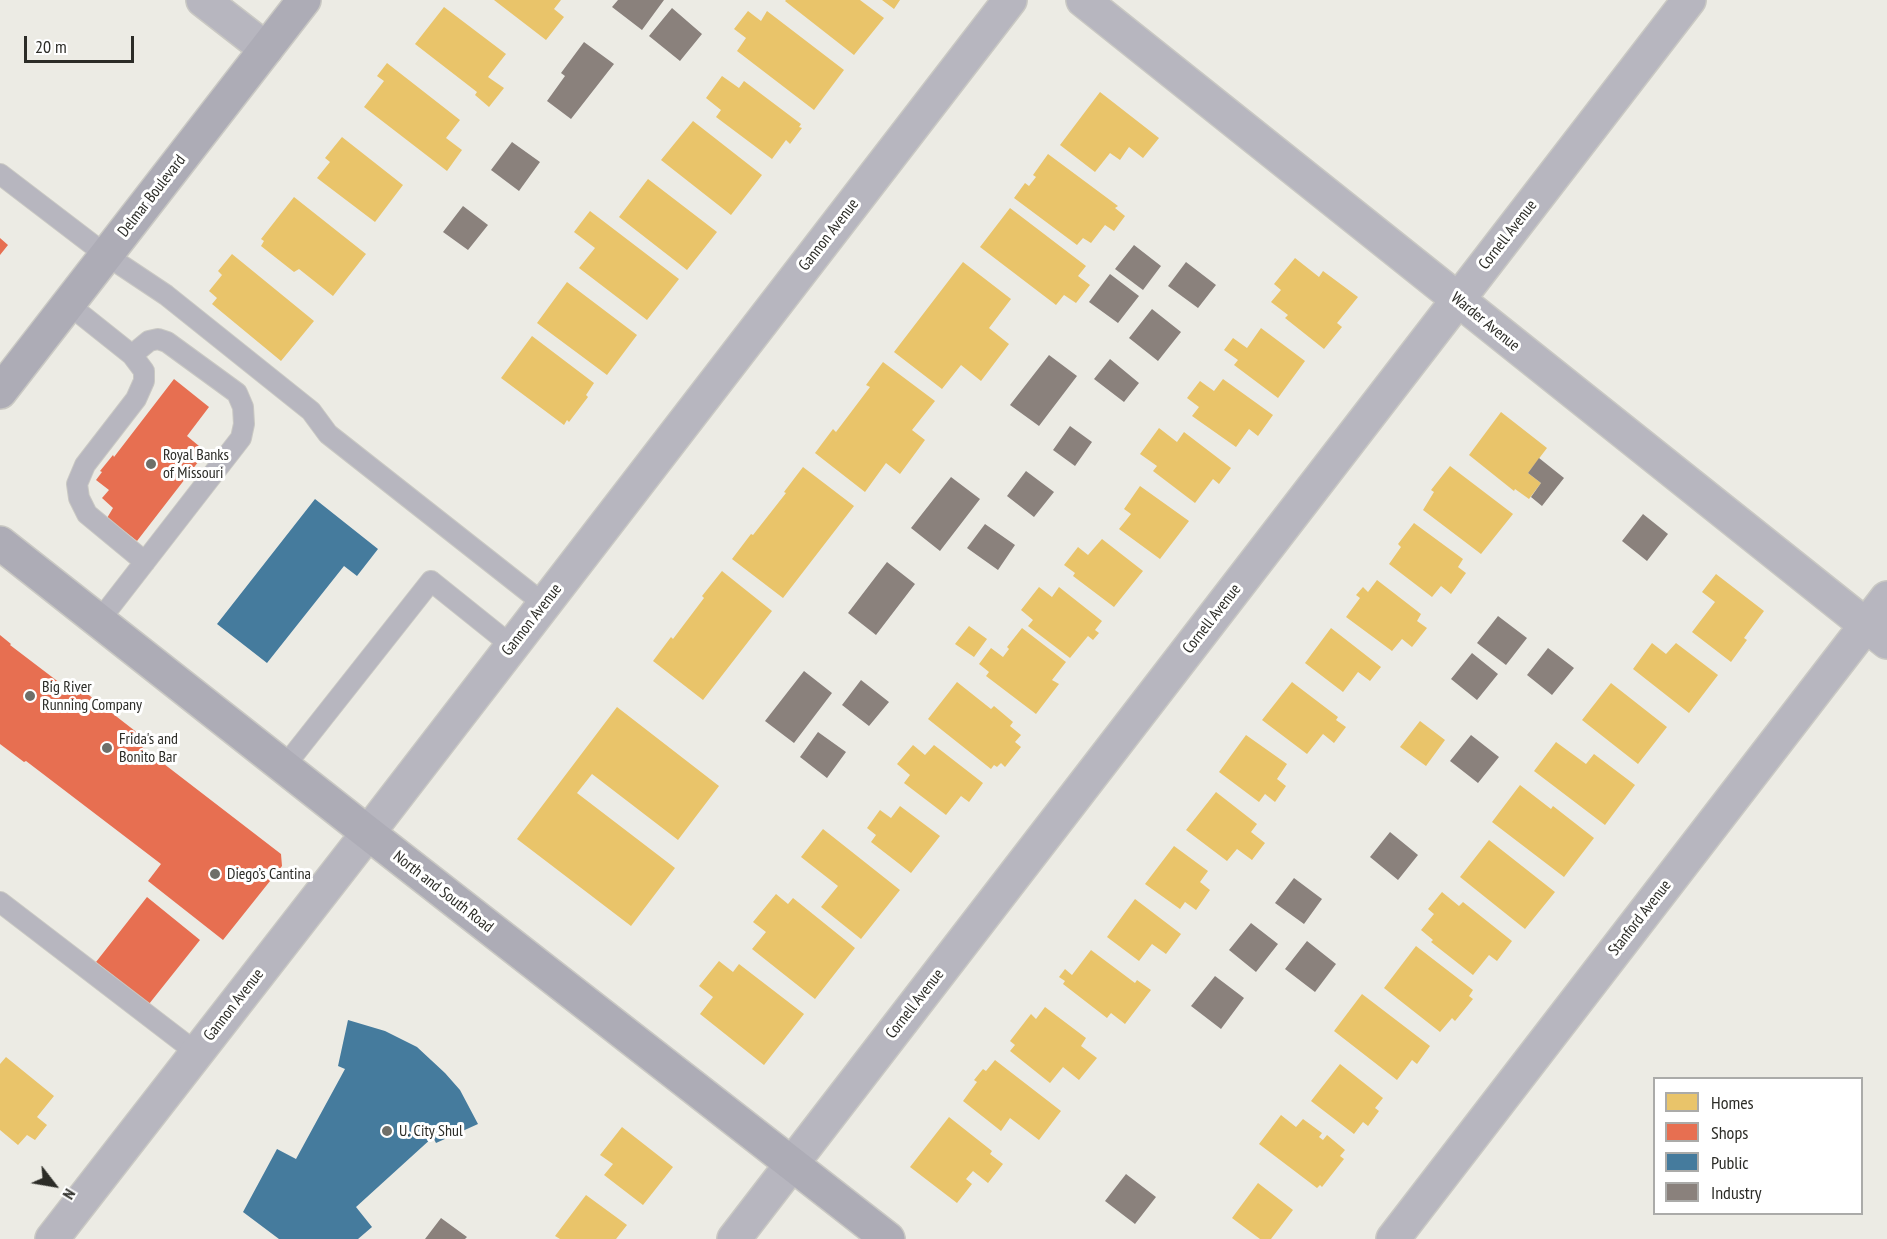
<!DOCTYPE html>
<html>
<head>
<meta charset="utf-8">
<style>
	body { margin:0 }
	#map { position:relative; width:1887px; height:1239px; overflow:hidden; background:#ecebe4; font-family:"PT Sans Narrow",sans-serif }
	canvas { display:block }
	.legend { position:absolute; left:1653px; top:1077px; width:210px; height:138px; box-sizing:border-box; background:#fff; border:2px solid #ababa9; margin:0; padding:8px 10px; list-style:none; font-size:18px; color:#2c2c27 }
	.legend li { display:flex; align-items:center; gap:12px; height:30px }
	.legend b { width:30px; border:2px solid #ababa9 }
	.north { position:absolute; left:24px; top:1155px; width:60px; height:60px; -webkit-text-stroke:4px #fff; paint-order:stroke; rotate:121deg; font-size:16px; font-weight:700; line-height:24px; text-align:center; color:#2c2c27 }
	.north::after { content:''; display:block; margin:auto; width:21px; height:27px; background:#2c2c27; clip-path:polygon(50% 0,100% 100%,50% 72%,0 100%) }
	.scale { position:absolute; left:24px; top:36px; width:110px; height:27px; box-sizing:border-box; border:3px solid #2c2c27; border-top:0; padding-left:8px; font-size:18px; line-height:21px; white-space:nowrap; color:#2c2c27; -webkit-text-stroke:4px #fff; paint-order:stroke }
</style>
</head>
<body>
<div id="map">
<canvas width="1887" height="1239"></canvas>
<ul class="legend">
<li><b style="height:16px;background:#e9c46a"></b>Homes</li>
<li><b style="height:16px;background:#e76f51"></b>Shops</li>
<li><b style="height:16px;background:#457b9d"></b>Public</li>
<li><b style="height:16px;background:#8a817c"></b>Industry</li>
</ul>
<div class="north">N</div>
<div class="scale">20 m</div>
</div>
<script>
const ctx = document.querySelector('canvas').getContext('2d');
ctx.lineJoin = 'round';
function fillPath(path, color) { ctx.fillStyle = color; ctx.fill(path, 'evenodd'); }
const shape = rows => new Path2D(rows.map(r => 'M' + r).join(''));
function stroke(path, color, width, dash) { ctx.strokeStyle = color; ctx.lineWidth = width; ctx.lineCap = dash ? 'butt' : 'round'; ctx.setLineDash(dash || []); ctx.stroke(path); }
function write(font, color, halo, rows, align = 'center') {
  ctx.font = font + ' "PT Sans Narrow",sans-serif'; ctx.lineWidth = 6; ctx.setLineDash([]); ctx.textBaseline = 'middle'; ctx.strokeStyle = halo; ctx.fillStyle = color; for (const [text, x, y, turn = 0] of rows) {
    ctx.save(); ctx.translate(x, y); ctx.rotate((+turn || 0) * Math.PI / 180); ctx.textAlign = isNaN(turn) ? turn : align; if (halo) ctx.strokeText(text, 0, 0); ctx.fillText(text, 0, 0); ctx.restore();
  }
}
fillPath(shape([
	[494,0,561,0,554,9,564,17,546,40],
	[786,0,860,0,884,18,854,55,785,1],
	[882,0,900,0,894,9],
	[444,7,506,54,488,77,504,88,489,107,475,95,477,92,415,44],
	[748,11,761,21,767,11,844,70,814,110,737,51,746,38,734,29],
	[387,63,460,120,446,138,462,150,447,171,364,107,384,81,377,76],
	[722,76,739,88,744,81,801,124,799,127,802,128,790,144,786,140,772,159,716,117,721,110,706,98],
	[1100,92,1159,138,1143,158,1129,147,1120,160,1110,153,1095,172,1060,145],
	[693,121,762,175,731,215,661,160],
	[342,137,403,185,375,222,317,178,330,162,325,158],
	[1048,154,1118,206,1115,208,1125,216,1114,231,1105,225,1091,243,1083,238,1077,245,1014,198,1025,183,1029,186,1036,177,1033,175],
	[648,179,717,232,687,270,619,217],
	[294,197,366,254,333,296,299,269,294,272,261,246,264,241,261,239],
	[1010,208,1086,266,1078,276,1090,285,1076,303,1064,295,1056,305,980,247],
	[590,211,679,279,647,320,579,268,595,248,574,232],
	[232,254,314,321,281,361,212,304,217,298,209,291,222,275,218,271],
	[1295,258,1319,277,1323,271,1358,297,1337,323,1342,327,1324,349,1285,318,1288,315,1271,302,1281,290,1274,284],
	[963,262,1011,299,989,328,1009,344,981,381,961,365,942,389,894,352],
	[567,282,637,335,607,375,537,323],
	[1261,328,1305,361,1278,398,1234,365,1238,360,1224,350,1233,338,1247,348],
	[532,336,594,383,586,395,588,397,569,422,567,420,564,425,501,378],
	[883,362,935,401,912,430,925,440,900,474,886,463,865,492,815,453,833,429,836,432,870,387,866,385],
	[1223,379,1273,415,1258,436,1249,429,1236,447,1192,416,1199,407,1187,398,1200,381,1214,391],
	[1501,412,1547,448,1528,473,1541,483,1529,499,1515,489,1514,491,1469,455],
	[1159,428,1177,442,1184,432,1231,468,1219,484,1213,479,1195,503,1153,471,1157,466,1140,454],
	[1450,466,1513,514,1481,554,1423,510,1434,492,1431,490],
	[803,467,854,506,783,598,732,559,751,534,753,535,786,493,784,492],
	[1140,486,1189,521,1160,559,1119,529,1131,514,1124,509],
	[1414,523,1463,559,1458,567,1466,573,1451,594,1441,586,1432,597,1389,564,1401,547,1398,544],
	[1102,539,1143,571,1114,607,1073,576,1075,573,1064,565,1078,547,1088,555],
	[722,571,772,611,703,700,653,661,671,637,673,639,704,598,702,596],
	[1716,574,1764,611,1744,638,1747,640,1731,662,1692,632,1715,602,1702,592],
	[1377,580,1421,614,1417,621,1427,628,1412,647,1402,639,1392,651,1346,617,1360,598,1356,595,1363,587,1368,592],
	[1039,587,1052,597,1059,587,1102,621,1095,630,1099,633,1093,640,1088,636,1070,658,1028,626,1033,620,1021,610],
	[969,626,987,639,974,657,955,644],
	[1022,628,1066,662,1052,680,1059,684,1036,714,986,676,989,672,979,664,991,648,1003,657,1009,649,1007,647],
	[1331,628,1381,667,1370,681,1358,672,1343,692,1305,663],
	[1652,643,1666,654,1676,643,1718,675,1689,713,1633,669],
	[957,682,991,709,994,706,1013,722,1010,726,1021,735,1015,742,1021,747,1005,767,1001,763,997,767,994,765,991,769,928,719],
	[1292,682,1338,717,1336,720,1346,727,1334,743,1323,734,1307,754,1262,720],
	[1611,683,1667,727,1638,764,1582,720],
	[617,707,719,786,678,840,592,774,577,793,675,868,631,926,517,839],
	[1420,721,1445,740,1426,766,1400,747],
	[1246,735,1287,764,1277,779,1286,786,1275,802,1265,794,1259,802,1219,772],
	[1556,742,1586,764,1594,754,1635,785,1605,825,1534,771],
	[913,745,925,755,934,745,983,783,969,802,961,796,946,815,904,783,910,775,897,764],
	[1520,785,1551,809,1553,806,1594,838,1564,877,1492,822],
	[1216,792,1257,824,1251,832,1265,843,1252,860,1237,849,1227,861,1186,830],
	[900,806,940,836,911,873,871,842,876,835,867,828,880,810,891,818],
	[823,829,900,890,861,939,821,907,838,886,801,857],
	[1489,840,1555,892,1525,929,1460,877],
	[1174,846,1208,871,1200,882,1210,890,1196,910,1185,902,1180,909,1145,884],
	[1442,892,1459,906,1463,902,1512,941,1497,961,1489,955,1473,975,1431,942,1433,940,1421,930,1434,914,1428,909],
	[776,894,788,904,793,898,855,948,815,999,752,949,766,932,753,922],
	[1135,899,1181,934,1166,954,1152,944,1139,961,1107,937],
	[1416,946,1473,990,1469,996,1473,999,1455,1021,1452,1018,1440,1032,1384,988],
	[1091,950,1135,983,1137,980,1151,990,1125,1024,1111,1013,1107,1018,1063,984,1065,981,1059,977,1065,969,1072,975],
	[719,961,733,972,739,964,804,1014,764,1065,700,1014,713,997,699,986],
	[1362,994,1430,1046,1417,1064,1412,1060,1397,1080,1334,1031],
	[1045,1007,1086,1038,1081,1046,1097,1058,1079,1080,1063,1067,1050,1083,1010,1051,1015,1045,1010,1041,1031,1014,1036,1019],
	[6,1057,54,1096,37,1117,47,1125,35,1140,27,1135,18,1145,0,1130,0,1064],
	[995,1060,1061,1111,1039,1140,1010,1118,1001,1131,963,1101,977,1082,974,1080,983,1069,986,1071],
	[1340,1064,1383,1098,1375,1108,1379,1111,1368,1126,1363,1122,1354,1134,1311,1101],
	[1281,1115,1296,1127,1303,1119,1322,1133,1319,1137,1323,1140,1327,1135,1345,1150,1340,1156,1344,1159,1322,1187,1320,1185,1317,1188,1259,1144],
	[949,1117,992,1151,990,1154,1003,1164,988,1183,973,1171,966,1179,972,1184,957,1203,910,1167],
	[622,1127,673,1167,643,1205,604,1175,613,1164,600,1155],
	[1258,1183,1293,1210,1271,1239,1260,1239,1232,1218],
	[586,1195,627,1225,616,1239,560,1239,555,1236]
]), '#e9c46a');
fillPath(shape([
	[0,238,8,245,0,255],
	[174,379,209,407,187,436,199,446,202,457,137,541,107,518,113,508,102,498,109,490,96,480,102,472,100,471,113,455,114,457],
	[0,635,11,644,10,645,77,696,81,689,148,741,142,747,281,854,282,866,223,940,148,881,161,864,26,761,24,762,0,744],
	[147,897,200,940,149,1004,96,962]
]), '#e76f51');
fillPath(shape([
	[315,499,378,549,357,576,344,566,267,663,217,624],
	[348,1020,385,1031,417,1047,445,1073,460,1090,478,1124,436,1143,433,1137,356,1207,372,1227,358,1239,279,1239,243,1212,277,1149,296,1159,345,1069,338,1066]
]), '#457b9d');
fillPath(shape([
	[618,0,664,0,642,30,612,7],
	[672,8,702,34,680,61,649,36],
	[584,42,614,64,571,119,547,101,565,76,561,73],
	[512,142,540,162,519,191,491,170],
	[463,206,488,225,468,250,443,232],
	[1134,245,1161,266,1143,290,1115,269],
	[1186,262,1216,285,1198,308,1168,286],
	[1110,274,1139,296,1118,323,1089,302],
	[1152,309,1181,332,1158,361,1129,338],
	[1049,355,1077,376,1039,426,1010,405],
	[1110,359,1139,383,1124,402,1094,379],
	[1070,426,1092,442,1075,466,1053,450],
	[1539,458,1564,478,1542,506,1531,497,1541,483,1528,473],
	[1026,471,1054,492,1034,517,1007,496],
	[951,477,980,499,940,551,911,528],
	[1643,514,1668,534,1647,561,1622,541],
	[985,524,1015,545,998,570,967,548],
	[887,562,915,584,876,635,848,613],
	[1498,616,1527,638,1506,665,1477,643],
	[1548,648,1574,668,1552,695,1527,675],
	[1472,653,1498,674,1477,700,1451,679],
	[804,671,832,693,794,743,765,721],
	[861,680,889,702,869,726,842,705],
	[818,732,846,752,827,778,800,757],
	[1471,735,1499,757,1478,783,1450,761],
	[1390,832,1418,855,1398,880,1370,857],
	[1294,878,1322,899,1304,924,1275,903],
	[1251,923,1278,944,1256,972,1229,950],
	[1307,941,1336,964,1315,992,1285,969],
	[1215,976,1244,998,1221,1029,1191,1006],
	[1126,1174,1156,1197,1135,1224,1105,1201],
	[441,1218,467,1237,465,1239,425,1239]
]), '#8a817c');
const lane = shape([
	[0,174,106,255,166,295,311,411,328,434,544,604],
	[68,304,132,355,144,371,144,381,136,399,85,465,77,484,79,498,87,514,145,562],
	[99,621,241,438,244,424,243,407,237,393,167,342,158,339,149,341,132,355],
	[284,767,431,581,512,646],
	[0,902,197,1053]
]);
const street = shape([
	[203,0,266,49],
	[1083,0,1887,642],
	[52,1239,368,833,1010,0],
	[734,1239,1689,0],
	[1393,1239,1887,598]
]);
const secondary = shape([
	[0,392,304,0],
	[0,543,368,833,888,1239]
]);
stroke(lane, '#c9c8c3', 22);
stroke(street, '#c9c8c3', 36);
stroke(secondary, '#c9c8c3', 36);
stroke(lane, '#b7b6bf', 20);
stroke(street, '#b7b6bf', 33);
stroke(secondary, '#adacb6', 33);
for (const [x, y, r, color] of [
	[151,464,6,"#6f6f69"],
	[30,696,6,"#6f6f69"],
	[107,748,6,"#6f6f69"],
	[215,874,6,"#6f6f69"],
	[387,1131,6,"#6f6f69"]
]) { const dot = new Path2D(); dot.arc(x, y, r, 0, 2 * Math.PI); ctx.fillStyle = color; ctx.fill(dot); stroke(dot, '#fff', 2); }
write('16px', '#2c2c27', '#fff', [
	["Delmar Boulevard",152,196,-52],
	["Gannon Avenue",829,235,-52],
	["Cornell Avenue",1508,235,-52],
	["Warder Avenue",1485,322,39],
	["Cornell Avenue",1212,619,-52],
	["Gannon Avenue",532,620,-52],
	["North and South Road",443,892,38],
	["Stanford Avenue",1640,918,-52],
	["Cornell Avenue",915,1004,-52],
	["Gannon Avenue",234,1005,-52]
]);
write('16px', '#2c2c27', '#fff', [
	["Royal Banks",163,455],
	["of Missouri",163,473],
	["Big River",42,687],
	["Running Company",42,705],
	["Frida's and",119,739],
	["Bonito Bar",119,757],
	["Diego’s Cantina",227,874],
	["U. City Shul",399,1131]
], 'left');
</script>
</body>
</html>
